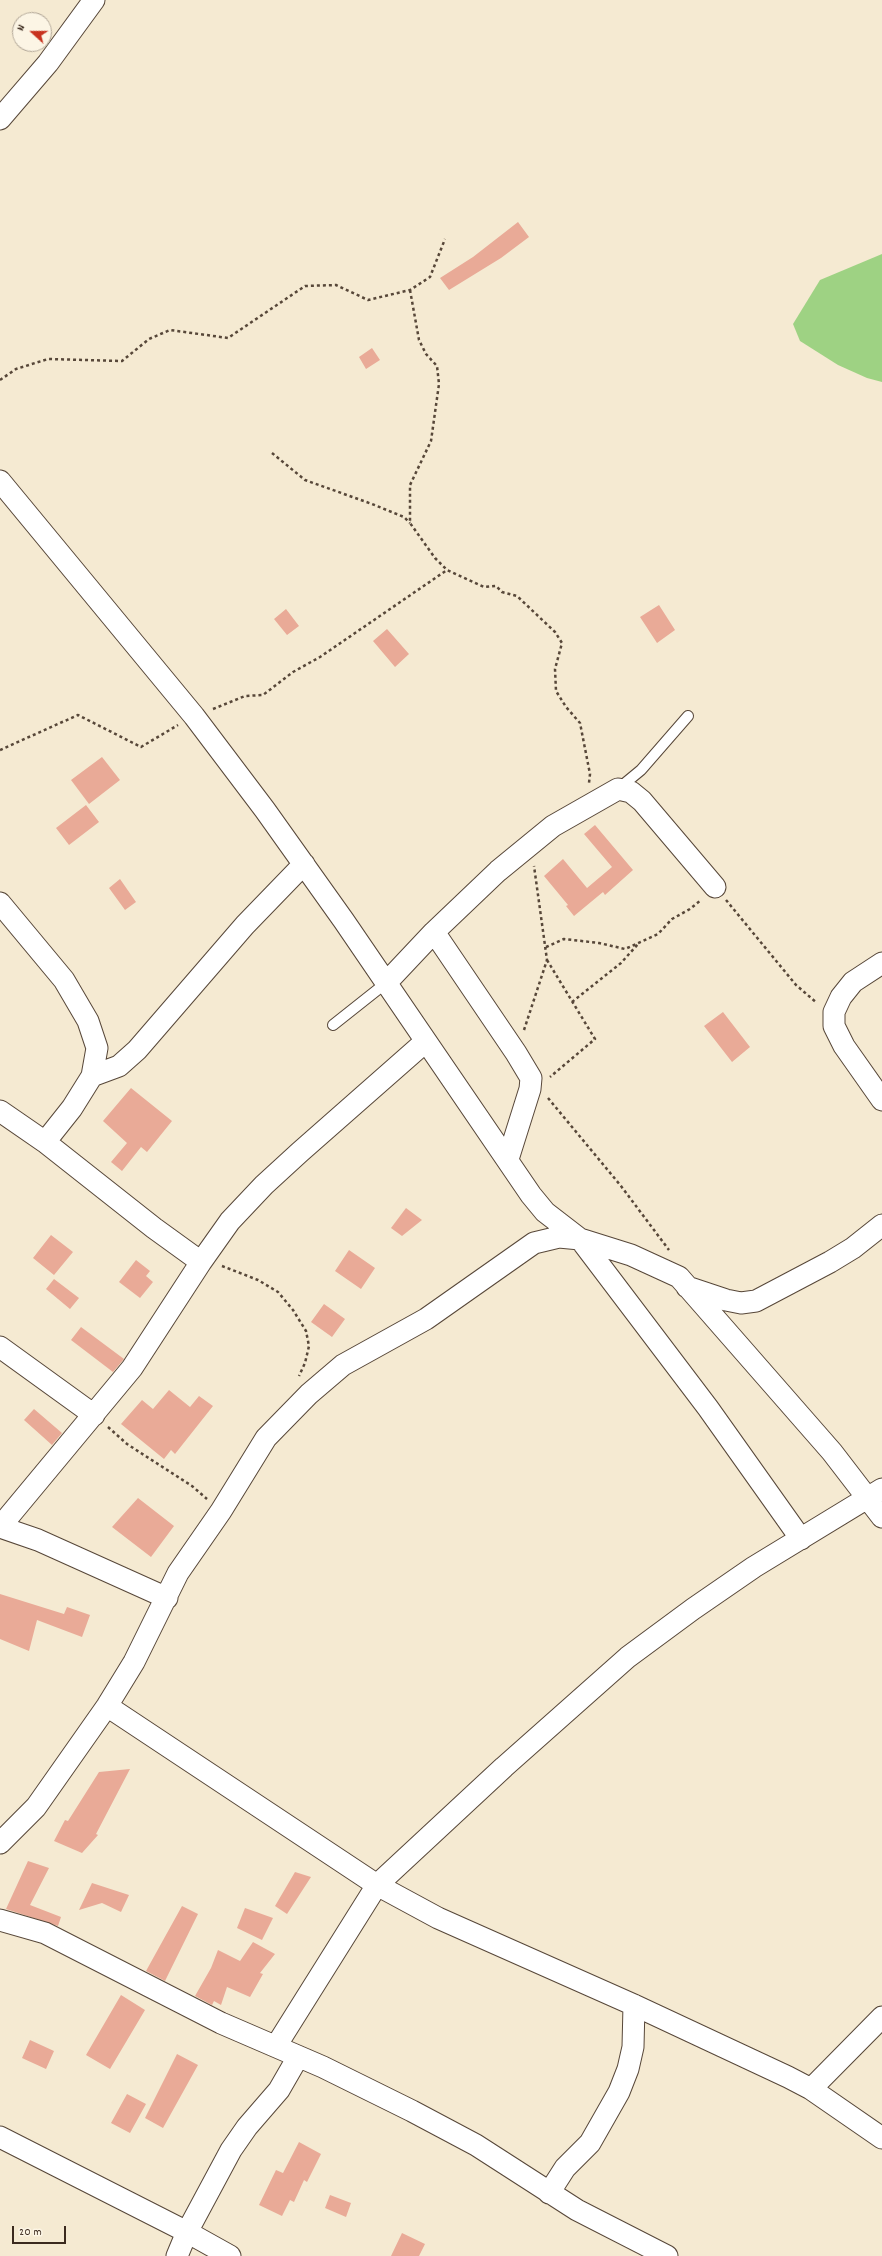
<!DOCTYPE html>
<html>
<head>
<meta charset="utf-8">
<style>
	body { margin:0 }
	#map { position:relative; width:882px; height:2256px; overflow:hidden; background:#f5ead2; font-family:Dekko,sans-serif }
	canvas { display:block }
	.north { position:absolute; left:12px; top:12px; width:40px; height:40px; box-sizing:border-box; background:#fcf5e5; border:1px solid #afa495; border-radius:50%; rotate:291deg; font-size:11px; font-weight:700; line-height:16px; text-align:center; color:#3b2a1e }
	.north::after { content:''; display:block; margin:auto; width:14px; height:18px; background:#c8321e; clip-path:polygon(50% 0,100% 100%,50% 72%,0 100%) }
	.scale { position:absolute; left:12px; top:2226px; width:54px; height:18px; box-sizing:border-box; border:2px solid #3b2a1e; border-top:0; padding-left:5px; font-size:12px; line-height:14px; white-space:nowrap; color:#3b2a1e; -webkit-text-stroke:3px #fcf5e5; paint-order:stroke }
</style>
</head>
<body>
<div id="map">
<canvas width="882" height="2256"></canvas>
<div class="north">N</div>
<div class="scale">20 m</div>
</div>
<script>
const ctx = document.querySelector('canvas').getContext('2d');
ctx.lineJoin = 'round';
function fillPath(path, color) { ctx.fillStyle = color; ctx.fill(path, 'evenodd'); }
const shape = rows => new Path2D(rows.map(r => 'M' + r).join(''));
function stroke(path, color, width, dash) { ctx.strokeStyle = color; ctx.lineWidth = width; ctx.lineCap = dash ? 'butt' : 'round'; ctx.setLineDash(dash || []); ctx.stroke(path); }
fillPath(shape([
	[882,254,882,382,867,378,838,365,800,341,793,324,820,280]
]), '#9ed283');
fillPath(shape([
	[518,222,529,237,501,258,449,290,440,278,473,257],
	[372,348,380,360,366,369,359,357],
	[659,605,675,630,657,643,640,617],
	[286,609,299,626,287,635,274,619],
	[387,629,409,654,395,667,373,641],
	[102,757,120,780,89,804,71,780],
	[86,805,99,822,69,845,56,828],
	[595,825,633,870,605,895,603,892,574,916,566,906,568,905,544,876,563,859,587,888,612,867,584,834],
	[120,879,136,902,125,910,109,888],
	[723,1012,750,1047,732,1062,704,1026],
	[131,1088,172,1121,147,1152,141,1147,122,1171,111,1162,127,1143,103,1121],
	[406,1208,422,1220,402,1236,391,1228],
	[51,1235,73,1252,54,1275,33,1258],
	[349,1250,375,1268,361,1289,335,1271],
	[136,1260,150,1271,146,1276,153,1282,140,1298,119,1282],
	[54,1279,79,1298,70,1309,46,1289],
	[324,1304,345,1319,332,1337,311,1322],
	[81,1327,124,1359,113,1372,71,1340],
	[169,1390,190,1407,199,1396,213,1406,175,1454,171,1450,164,1459,121,1424,142,1400,153,1409],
	[34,1409,62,1433,52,1445,24,1420],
	[138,1498,174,1526,151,1557,112,1527],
	[0,1594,64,1614,67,1607,90,1615,82,1637,37,1620,29,1651,0,1639],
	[130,1769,96,1834,98,1835,82,1853,54,1841,65,1820,68,1821,99,1772],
	[28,1861,49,1868,30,1905,61,1917,58,1926,6,1909],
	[295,1872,311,1877,287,1914,275,1906],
	[92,1883,129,1895,121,1912,102,1903,79,1910],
	[182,1906,198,1914,165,1981,146,1971],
	[245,1908,273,1918,262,1940,237,1928],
	[253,1942,275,1954,260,1973,263,1974,250,1997,227,1987,221,2005,214,2001,212,2005,195,1996,211,1968,218,1950,240,1961],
	[121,1995,145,2010,110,2069,86,2055],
	[30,2040,54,2051,46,2069,22,2058],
	[177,2054,198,2065,163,2128,145,2118],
	[127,2094,146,2104,130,2133,111,2123],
	[299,2142,321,2154,307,2182,304,2180,294,2202,290,2200,282,2216,259,2205,276,2170,283,2173],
	[330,2195,351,2203,346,2217,325,2208],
	[402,2233,425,2244,419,2256,391,2256]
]), '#e9aa97');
const lane = shape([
	[618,789,641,770,688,716],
	[333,1025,386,983]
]);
const street = shape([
	[0,119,48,63,94,0],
	[0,481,194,716,265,810,344,921,531,1195,545,1212,580,1239,708,1408,801,1539],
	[0,903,64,980,88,1021,97,1048,92,1076,72,1108,45,1142],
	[434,932,516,1053,531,1078,530,1089,508,1159],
	[882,963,853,982,841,997,834,1012,834,1026,844,1046,882,1100],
	[386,983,434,932,498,871,553,826,618,789,631,792,642,801,715,887],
	[92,1076,119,1066,137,1050,245,925,304,864],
	[0,1111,45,1142,154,1228,201,1262],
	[687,1287,726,1300,741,1303,756,1301,830,1262,853,1248,882,1225],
	[0,1347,94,1415],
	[0,1527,132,1368,201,1262,230,1221,264,1185,300,1152,425,1042],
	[0,1527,38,1540,167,1598],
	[107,1706,377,1885,438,1918,634,2005,788,2077,811,2089,882,2138],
	[0,1843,36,1807,107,1706,134,1662,178,1573,221,1511,266,1438,309,1394,343,1365,426,1319,534,1243,559,1237,580,1239,631,1255,679,1277,832,1452,882,1517],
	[0,1920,45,1933,221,2023,323,2067,412,2111,476,2145,577,2210,667,2256],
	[276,2046,377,1885,504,1767,628,1657,693,1609,754,1567,882,1489],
	[811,2089,882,2017],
	[0,2137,187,2232,230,2256],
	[549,2193,565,2168,590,2143,619,2092,628,2069,633,2047,634,2005],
	[177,2256,187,2232,231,2150,247,2127,279,2090,298,2057]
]);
stroke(lane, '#574739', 12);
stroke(street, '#574739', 23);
stroke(shape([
	[410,290,419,340,426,354,437,366,439,384,431,441,410,485,410,523,435,558,447,570,484,587,496,586,502,592,517,596,555,632,562,643,555,669,556,691,566,707,580,723,590,774,589,783],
	[0,380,16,369,48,359,122,361,149,339,170,330,228,338,305,286,336,285,368,300,410,290,430,277,445,239],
	[272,453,305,480,372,504,404,517,410,523],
	[213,709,245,696,263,695,293,672,320,657,447,570],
	[0,750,78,715,141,747,178,725],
	[726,900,796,985,817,1003],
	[546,947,564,939,599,943,625,949,658,934,672,919,690,909,701,900],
	[547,960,595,1039,550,1077],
	[572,1002,621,963,638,944],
	[524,1030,547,960,534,866],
	[548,1098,621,1186,669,1250],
	[222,1266,258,1280,278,1292,293,1310,306,1331,309,1346,305,1363,299,1376],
	[108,1427,127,1444,192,1486,207,1499]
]), '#574739', 2.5, [3, 3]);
stroke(lane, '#fff', 10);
stroke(street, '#fff', 21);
</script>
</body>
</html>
